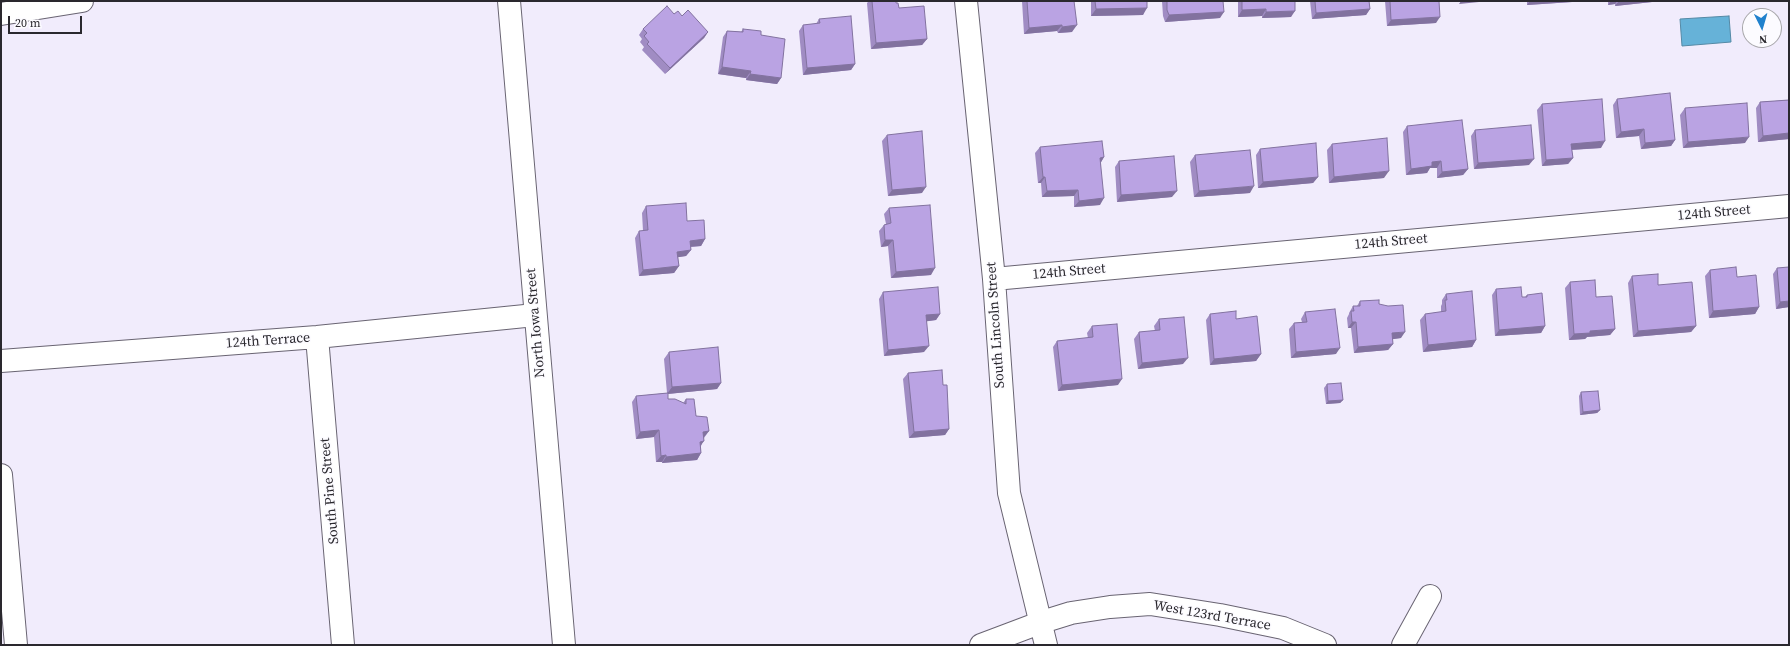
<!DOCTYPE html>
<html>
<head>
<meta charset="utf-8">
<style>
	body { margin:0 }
	#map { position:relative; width:1790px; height:646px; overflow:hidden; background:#f1ecfc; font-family:"Source Serif 4",serif }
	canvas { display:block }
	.frame { position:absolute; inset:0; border:2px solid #2a282e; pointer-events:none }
	.north { position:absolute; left:1742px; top:8px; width:40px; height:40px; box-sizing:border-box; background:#fcfbff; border:1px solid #a8a7ab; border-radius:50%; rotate:175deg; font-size:11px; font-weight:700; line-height:16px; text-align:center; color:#2a282e }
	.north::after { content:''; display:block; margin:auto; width:14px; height:18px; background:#2081cd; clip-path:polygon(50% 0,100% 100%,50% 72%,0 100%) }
	.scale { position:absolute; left:8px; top:16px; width:74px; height:18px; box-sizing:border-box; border:2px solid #2a282e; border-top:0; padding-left:5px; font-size:12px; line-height:14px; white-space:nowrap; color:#2a282e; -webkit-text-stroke:3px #fcfbff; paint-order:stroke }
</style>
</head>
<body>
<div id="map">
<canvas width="1790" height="646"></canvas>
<div class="frame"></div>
<div class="north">N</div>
<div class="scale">20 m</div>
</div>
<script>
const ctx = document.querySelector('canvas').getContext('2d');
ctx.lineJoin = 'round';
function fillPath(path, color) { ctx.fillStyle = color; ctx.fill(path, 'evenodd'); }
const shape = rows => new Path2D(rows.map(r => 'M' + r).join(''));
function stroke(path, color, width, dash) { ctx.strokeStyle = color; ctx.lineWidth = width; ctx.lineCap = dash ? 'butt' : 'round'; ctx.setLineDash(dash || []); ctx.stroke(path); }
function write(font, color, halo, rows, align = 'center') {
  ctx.font = font + ' "Source Serif 4",serif'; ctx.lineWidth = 3; ctx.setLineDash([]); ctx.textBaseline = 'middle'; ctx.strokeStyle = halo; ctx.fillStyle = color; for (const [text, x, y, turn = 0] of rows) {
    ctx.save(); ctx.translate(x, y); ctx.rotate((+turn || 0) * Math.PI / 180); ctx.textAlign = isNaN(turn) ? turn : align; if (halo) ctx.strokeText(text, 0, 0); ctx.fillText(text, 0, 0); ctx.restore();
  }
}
const water = shape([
	[1729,16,1731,42,1682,46,1680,19,1729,16]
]);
fillPath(water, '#66b2d8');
stroke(water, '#5489a5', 1);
const minor = shape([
	[966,1,994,279,1009,493,1046,645],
	[1,14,82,1],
	[994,279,1789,206],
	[317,337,343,645],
	[1,361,317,337,535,315],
	[1,475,16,645],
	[981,645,1042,622,1071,613,1110,607,1150,604,1220,615,1283,628,1325,645],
	[1403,645,1430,596]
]);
const tertiary = shape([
	[509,1,564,645]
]);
stroke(minor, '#696472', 24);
stroke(tertiary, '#696472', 24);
stroke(minor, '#fff', 22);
stroke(tertiary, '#fff', 22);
fillPath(shape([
	[869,1,896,1,896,3,899,8,927,39,922,45,871,49,867,3],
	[1022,1,1074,1,1072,32,1058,33,1057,31,1024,34],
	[1091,1,1147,1,1143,15,1091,16],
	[1162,1,1223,1,1220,18,1165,22,1163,16],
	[1238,1,1295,1,1291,17,1262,18,1262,16,1238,17],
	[1310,1,1369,1,1370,9,1366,15,1312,19],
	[1385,1,1439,1,1436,23,1387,26],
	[1527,1,1587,1,1527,5],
	[1608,1,1653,1,1652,2,1615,6,1615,4,1608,5],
	[674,14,682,16,708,32,704,38,665,74,642,50,644,47,640,42,642,39,639,35,643,29],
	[819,19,855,64,851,70,803,75,799,31,803,25,816,24],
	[743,29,761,35,781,78,777,84,746,80,746,78,718,74,723,37,727,31,741,32],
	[1617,99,1675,140,1671,146,1641,149,1639,136,1616,138,1613,105],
	[1789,100,1789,139,1758,142,1756,108,1760,102],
	[1542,104,1601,148,1572,150,1573,158,1568,164,1542,166,1537,110],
	[1685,108,1745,143,1683,148,1680,115],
	[1407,126,1468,169,1463,175,1437,178,1437,168,1430,168,1427,173,1406,175,1403,132],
	[1475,130,1529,165,1474,169,1471,136],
	[887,135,922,193,888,196,882,141],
	[1332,144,1384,178,1329,183,1327,150],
	[1040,147,1104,157,1101,162,1100,205,1074,207,1074,196,1042,197,1041,183,1038,183,1035,153],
	[1260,149,1318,177,1313,183,1258,188,1256,155],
	[1195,155,1250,193,1194,197,1190,162],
	[1119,161,1172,197,1117,202,1115,167],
	[646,206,687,221,705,239,701,246,691,247,691,250,686,256,678,257,679,266,674,273,639,276,635,238,639,231,643,231,642,213],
	[889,208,931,275,891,278,888,246,881,247,879,231,884,225,886,224,884,214],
	[1777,268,1789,307,1776,309,1773,274],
	[1710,270,1737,277,1759,307,1755,314,1709,318,1705,276],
	[1632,276,1696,326,1691,332,1633,337,1628,283],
	[1570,282,1596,297,1615,329,1610,335,1587,337,1585,339,1569,340,1565,288],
	[1496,289,1522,297,1525,297,1527,295,1545,326,1541,333,1495,336,1492,295],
	[883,292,940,314,936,320,927,321,924,352,884,356,879,299],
	[1446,294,1476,340,1472,347,1423,352,1420,320,1425,314,1441,312,1441,306,1442,304,1442,300],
	[1360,301,1379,304,1401,338,1392,339,1393,344,1388,350,1354,353,1351,328,1348,328,1347,318,1349,314,1349,313,1353,306,1357,306],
	[1305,312,1336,354,1291,358,1289,329,1294,323,1302,322,1301,319],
	[1210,314,1236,319,1261,354,1256,361,1210,365,1206,320],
	[1159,319,1183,364,1138,369,1134,339,1139,332,1155,331,1154,326],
	[1092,326,1118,385,1058,391,1053,347,1057,341,1088,338,1087,333],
	[669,352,721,383,717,389,668,394,668,399,683,403,686,399,696,416,709,431,704,438,701,446,701,453,697,460,662,463,662,462,656,462,654,437,636,439,632,402,636,396,667,393,664,359],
	[908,373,943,385,949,429,945,435,909,438,903,379],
	[1327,384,1343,400,1340,403,1326,404,1324,388],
	[1581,392,1600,410,1597,413,1580,415,1579,396]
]), '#a08cc3');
fillPath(shape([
	[1461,1,1489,1,1459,4],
	[1530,1,1587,1,1527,5],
	[1611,1,1617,1,1615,4,1608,5],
	[1619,1,1653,1,1652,2,1615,6],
	[1147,8,1143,15,1091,16,1096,9],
	[1266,9,1262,16,1238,17,1242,10],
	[1370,9,1366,15,1312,19,1316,13],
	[1295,11,1291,17,1262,18,1266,12],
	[1224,12,1220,18,1165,22,1169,15],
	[1440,17,1436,23,1387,26,1391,20],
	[1062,25,1057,31,1024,34,1029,28],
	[1077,25,1072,32,1058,33,1062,27],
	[708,32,704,38,665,74,670,68],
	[927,39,922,45,871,49,876,43],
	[855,64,851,70,803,75,807,68],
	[722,67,751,71,746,78,718,74],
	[750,74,781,78,777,84,746,80],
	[1644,129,1639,136,1616,138,1621,132],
	[1789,133,1789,139,1758,142,1763,136],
	[1749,137,1745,143,1683,148,1688,142],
	[1675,140,1671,146,1641,149,1645,143],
	[1605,141,1601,148,1567,150,1571,144],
	[1104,157,1100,164,1100,158],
	[1573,158,1568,164,1542,166,1546,160],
	[1534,159,1529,165,1474,169,1478,163],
	[1441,161,1437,168,1430,168,1427,173,1406,175,1411,169,1432,162],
	[1468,169,1463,175,1437,178,1442,172],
	[1389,171,1384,178,1329,183,1334,177],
	[1043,177,1045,177,1041,183,1038,183],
	[1318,177,1313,183,1258,188,1263,182],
	[1254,186,1250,193,1194,197,1199,191],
	[926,187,922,193,888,196,892,190],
	[1078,190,1074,196,1042,197,1047,191],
	[1177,191,1172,197,1117,202,1121,195],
	[1104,198,1100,205,1074,207,1079,201],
	[705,239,701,246,686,247,690,241],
	[885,240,893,240,888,246,881,247],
	[691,250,686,256,673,258,677,252],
	[679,266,674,273,639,276,643,270],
	[935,268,931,275,891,278,896,272],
	[1789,301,1789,307,1776,309,1780,302],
	[1759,307,1755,314,1709,318,1713,311],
	[940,314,936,320,922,322,926,315],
	[1352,322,1356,322,1351,328,1348,328],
	[1545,326,1541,333,1495,336,1499,330],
	[1696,326,1691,332,1633,337,1638,331],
	[1615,329,1610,335,1587,337,1585,339,1569,340,1574,334,1590,331],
	[1405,332,1401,338,1387,340,1392,333],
	[1476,340,1472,347,1423,352,1428,345],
	[1393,344,1388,350,1354,353,1358,347],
	[929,346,924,352,884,356,888,350],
	[1340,348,1336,354,1291,358,1296,352],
	[1261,354,1256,361,1210,365,1214,359],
	[1188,358,1183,364,1138,369,1142,363],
	[1122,379,1118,385,1058,391,1062,385],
	[721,383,717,389,667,394,672,387],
	[1343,400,1340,403,1326,404,1328,401],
	[1600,410,1597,413,1580,415,1583,412],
	[949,429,945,435,909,438,914,432],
	[659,430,654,437,636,439,640,432],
	[709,431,704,437,699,438,703,432],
	[704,441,699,448,700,442],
	[701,453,697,460,662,463,666,457],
	[666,455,662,462,656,462,661,456]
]), '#82729f');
const building = shape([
	[872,1,896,1,896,3,898,3,899,8,924,6,927,39,876,43,872,1],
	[1027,1,1074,1,1077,25,1062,27,1062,25,1029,28,1027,1],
	[1095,1,1147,1,1147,8,1096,9,1095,1],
	[1167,1,1223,1,1224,12,1169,15,1167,10,1167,1],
	[1242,1,1295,1,1295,11,1266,12,1266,9,1242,10,1242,1],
	[1315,1,1369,1,1370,9,1316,13,1315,1],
	[1390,1,1439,1,1440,17,1391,20,1390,1],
	[667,6,674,14,678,11,682,16,688,10,708,32,670,68,647,44,649,42,644,36,647,33,643,29,667,6],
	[851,16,855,64,807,68,803,25,820,23,819,19,851,16],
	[743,29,761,31,761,35,785,39,781,78,750,74,751,71,722,67,727,31,743,32,743,29],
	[1670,93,1675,140,1645,143,1644,129,1621,132,1617,99,1670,93],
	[1602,99,1605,141,1571,144,1573,158,1546,160,1542,104,1602,99],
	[1789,100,1789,133,1763,136,1760,102,1789,100],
	[1747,103,1749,137,1688,142,1685,108,1747,103],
	[1462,120,1468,169,1442,172,1441,161,1432,162,1432,166,1411,169,1407,126,1462,120],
	[1531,125,1534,159,1478,163,1475,130,1531,125],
	[922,131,926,187,892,190,887,135,922,131],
	[1387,138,1389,171,1334,177,1332,144,1387,138],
	[1102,141,1104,157,1100,158,1104,198,1079,201,1078,190,1047,191,1045,177,1043,177,1040,147,1102,141],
	[1316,143,1318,177,1263,182,1260,149,1316,143],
	[1250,150,1254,186,1199,191,1195,155,1250,150],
	[1174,156,1177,191,1121,195,1119,161,1174,156],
	[686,203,687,221,704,220,705,239,690,241,691,250,677,252,679,266,643,270,639,231,648,230,646,206,686,203],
	[930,205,935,268,896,272,893,240,885,240,884,225,891,223,889,208,930,205],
	[1736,267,1737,277,1756,275,1759,307,1713,311,1710,270,1736,267],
	[1789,267,1789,301,1780,302,1777,268,1789,267],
	[1658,274,1658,285,1692,282,1696,326,1638,331,1632,276,1658,274],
	[1595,280,1596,297,1612,296,1615,329,1590,331,1590,333,1574,334,1570,282,1595,280],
	[938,287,940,314,926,315,929,346,888,350,883,292,938,287],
	[1521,287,1522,297,1527,297,1527,295,1542,293,1545,326,1499,330,1496,289,1521,287],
	[1472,291,1476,340,1428,345,1425,314,1446,311,1445,300,1447,300,1446,294,1472,291],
	[1379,300,1379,304,1388,306,1403,305,1405,332,1392,333,1393,344,1358,347,1356,322,1352,322,1351,311,1354,311,1353,306,1360,306,1360,301,1379,300],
	[1335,309,1340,348,1296,352,1294,323,1307,322,1305,312,1335,309],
	[1236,311,1236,319,1257,316,1261,354,1214,359,1210,314,1236,311],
	[1184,317,1188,358,1142,363,1139,332,1160,330,1159,319,1184,317],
	[1117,324,1122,379,1062,385,1057,341,1093,337,1092,326,1117,324],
	[718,347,721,383,672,387,669,352,718,347],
	[942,370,943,385,947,385,949,429,914,432,908,373,942,370],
	[1341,383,1343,400,1328,401,1327,384,1341,383],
	[1598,391,1600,410,1583,412,1581,392,1598,391],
	[668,393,668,399,675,399,686,404,686,399,694,399,696,416,707,417,709,431,703,432,704,441,700,442,701,453,666,457,666,455,661,456,659,430,640,432,636,396,668,393]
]);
fillPath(building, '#baa3e3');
stroke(building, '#82729f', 1);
write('14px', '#2a282e', '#fcfbff', [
	["124th Street",1714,213,-5],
	["124th Street",1391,242,-5],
	["124th Street",1069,272,-5],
	["North Iowa Street",536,323,-95],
	["South Lincoln Street",996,325,-94],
	["124th Terrace",268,341,-4],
	["South Pine Street",330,491,-95],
	["West 123rd Terrace",1212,616,10]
]);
</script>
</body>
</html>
